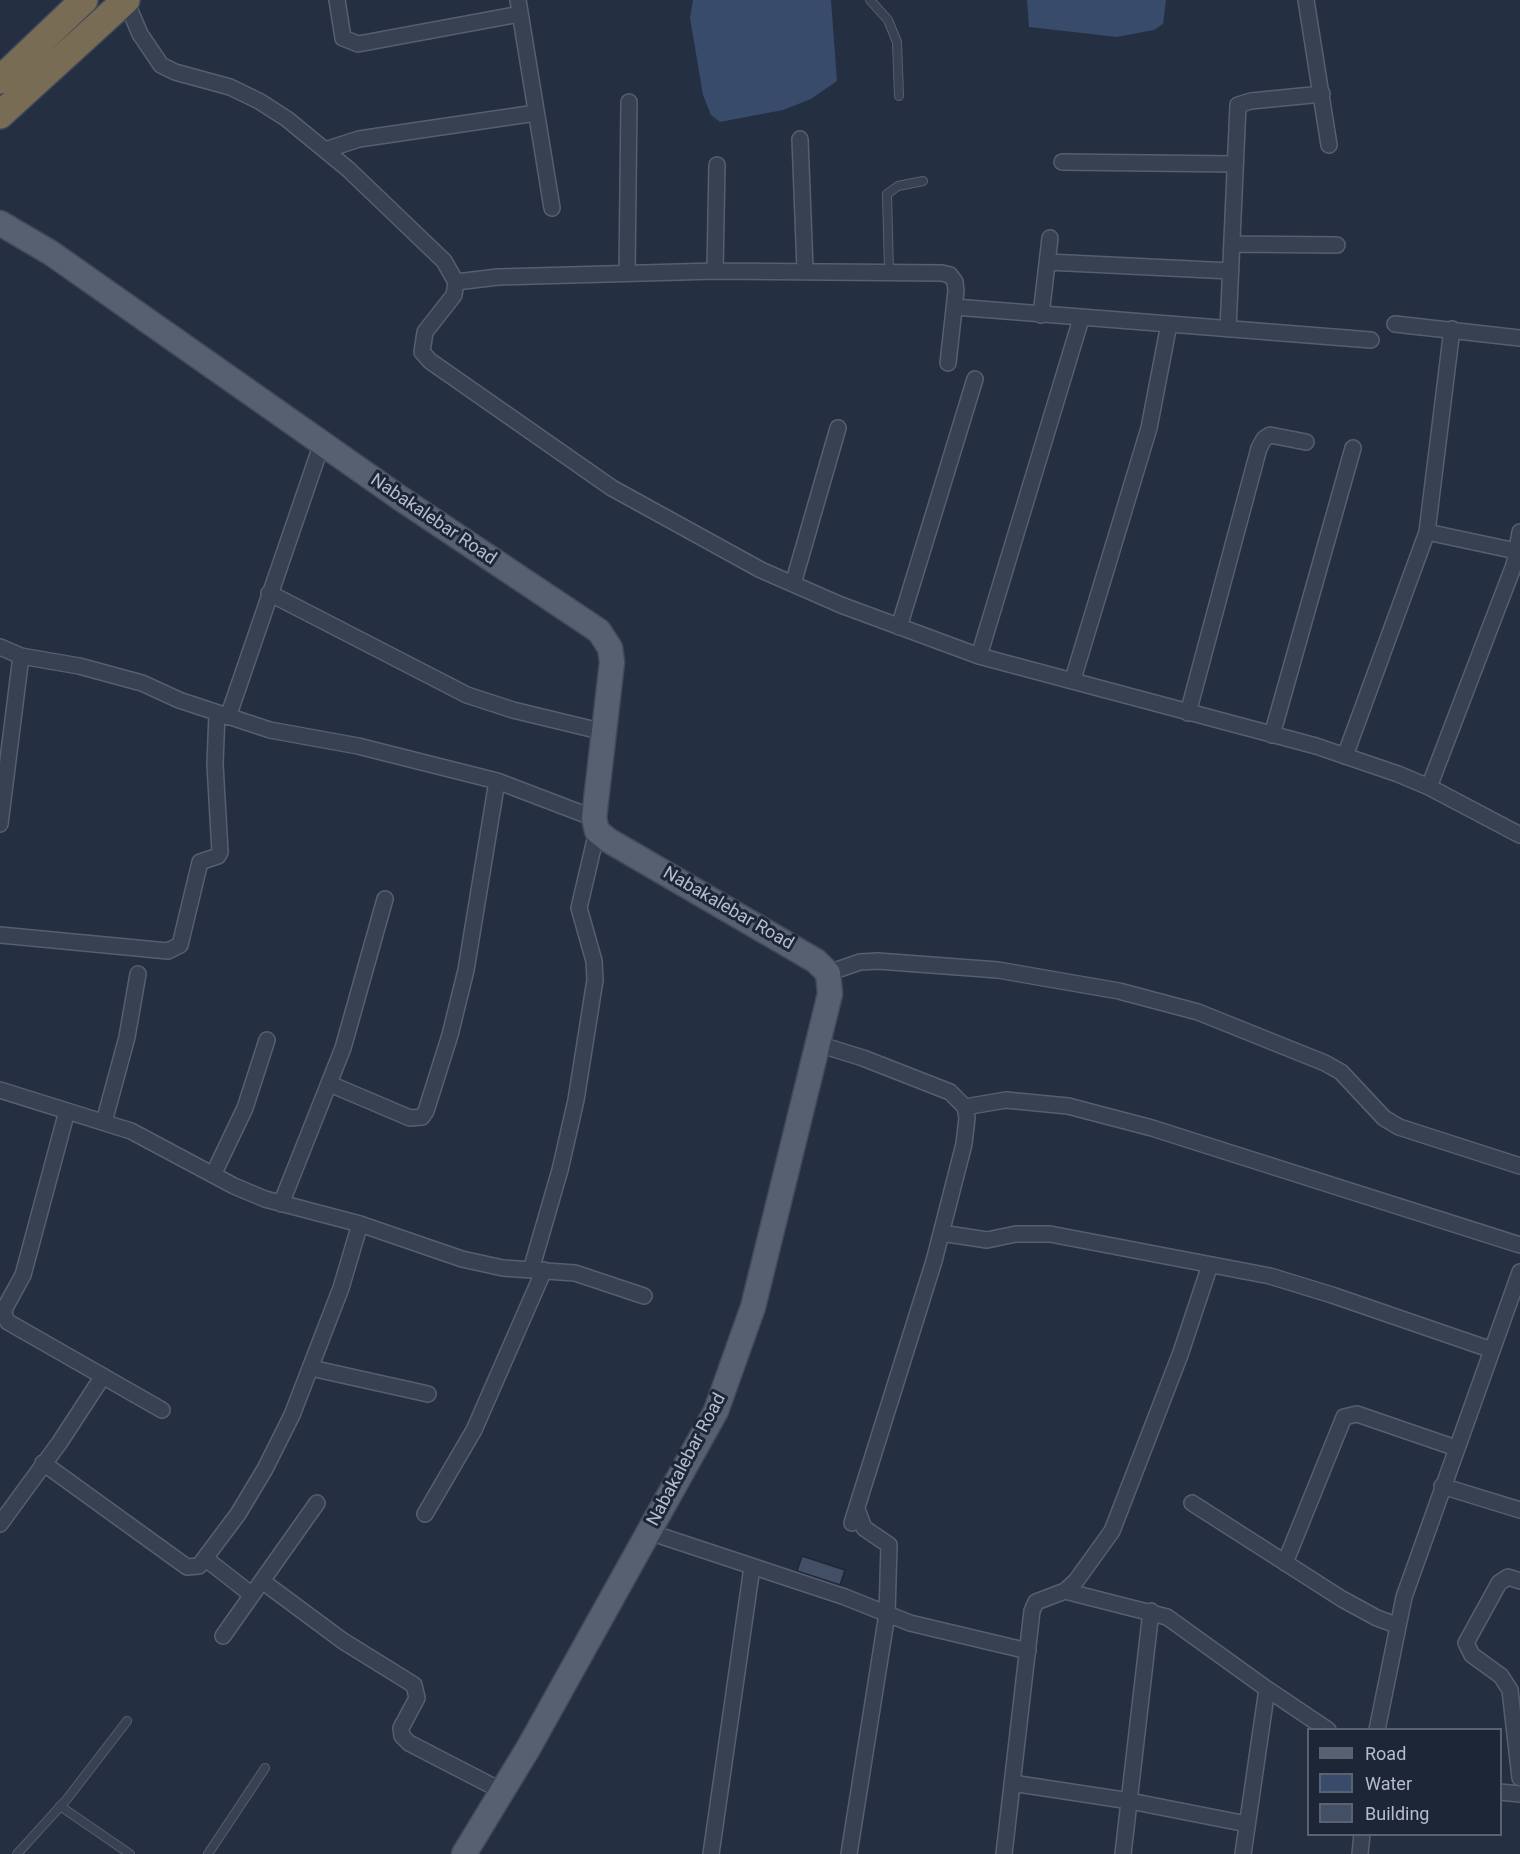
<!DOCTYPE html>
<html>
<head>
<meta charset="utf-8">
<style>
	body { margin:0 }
	#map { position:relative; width:1520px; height:1854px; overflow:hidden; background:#242f42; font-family:Roboto,sans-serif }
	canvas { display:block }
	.legend { position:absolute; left:1307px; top:1728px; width:195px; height:108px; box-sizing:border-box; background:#1d2636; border:2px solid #5a6272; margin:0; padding:8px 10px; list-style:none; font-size:18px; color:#b5bccb }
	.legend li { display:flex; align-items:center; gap:12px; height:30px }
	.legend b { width:30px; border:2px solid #5a6272 }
</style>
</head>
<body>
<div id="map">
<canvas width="1520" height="1854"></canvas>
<ul class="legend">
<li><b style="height:8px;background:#566071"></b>Road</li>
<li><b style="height:16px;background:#384b6b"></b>Water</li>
<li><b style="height:16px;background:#434f64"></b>Building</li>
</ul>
</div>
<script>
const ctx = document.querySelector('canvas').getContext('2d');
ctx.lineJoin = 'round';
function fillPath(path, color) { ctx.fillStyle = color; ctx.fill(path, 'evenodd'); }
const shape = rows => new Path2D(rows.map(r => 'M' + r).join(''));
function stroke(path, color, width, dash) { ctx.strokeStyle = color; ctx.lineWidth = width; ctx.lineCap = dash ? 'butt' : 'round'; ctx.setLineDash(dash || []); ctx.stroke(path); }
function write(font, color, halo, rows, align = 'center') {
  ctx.font = font + ' Roboto,sans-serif'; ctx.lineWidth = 6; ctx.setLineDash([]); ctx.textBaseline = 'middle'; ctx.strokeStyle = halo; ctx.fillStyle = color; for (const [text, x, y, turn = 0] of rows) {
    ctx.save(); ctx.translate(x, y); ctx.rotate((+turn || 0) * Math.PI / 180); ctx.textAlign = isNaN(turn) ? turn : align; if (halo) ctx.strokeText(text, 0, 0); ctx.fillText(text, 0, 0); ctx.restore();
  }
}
fillPath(shape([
	[693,0,831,0,837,81,811,99,783,110,720,122,711,115,703,95,690,18],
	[1027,0,1166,0,1163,24,1154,30,1117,37,1029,27]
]), '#384b6b');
const building = shape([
	[802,1556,845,1570,840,1585,797,1571,802,1556]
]);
fillPath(building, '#434f64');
stroke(building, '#1f2838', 1.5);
const lane = shape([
	[870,0,888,20,897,42,899,96],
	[889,271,887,194,898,186,923,181],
	[60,1806,130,1854],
	[17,1854,67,1799,127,1721],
	[208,1854,265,1768]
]);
const street = shape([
	[337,0,343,38,358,44,520,14],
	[518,0,552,208],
	[1306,0,1329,145],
	[126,1,140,34,161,65,175,72,230,87,259,101,287,119,348,169,444,261,456,282,454,295,425,332,422,352,430,361,612,488,761,570,841,605,979,656,1316,746,1398,774,1429,787,1520,835],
	[800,139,805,269],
	[325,150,359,139,536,113],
	[1062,162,1235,164],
	[1232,244,1337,245],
	[1048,262,1231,271],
	[715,271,717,165],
	[627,273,629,102],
	[456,282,498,277,715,271,942,273,950,275,955,282,956,291,948,363],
	[955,307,1371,340],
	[1041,315,1050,238],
	[1395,324,1520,338],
	[1228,329,1238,105,1251,101,1322,94],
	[1427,532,1516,551],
	[793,584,838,428],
	[269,593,467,695,513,710,604,732],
	[899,627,975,379],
	[0,647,21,656,79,666,142,683,179,700,270,730,358,746,497,781,594,818],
	[979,656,1081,319],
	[1073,679,1149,428,1169,324],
	[1188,713,1259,448,1264,439,1270,435,1306,442],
	[228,717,322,443],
	[1272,735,1353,448],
	[1345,756,1427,532,1452,329],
	[1429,787,1514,565,1520,532],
	[0,824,21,656],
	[0,935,168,951,180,945,200,862,218,856,220,852,215,764,217,713],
	[828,973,860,962,878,961,998,970,1119,991,1198,1012,1325,1063,1341,1072,1384,1118,1399,1127,1520,1166],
	[818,1044,863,1058,950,1092,965,1107,967,1118,964,1144,934,1261,852,1523],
	[330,1084,410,1118,422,1117,426,1111,450,1035,466,970,497,781],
	[0,1090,131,1131,234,1186,265,1199,360,1224,462,1259,503,1268,575,1273,644,1296],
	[965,1107,1006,1100,1068,1106,1152,1128,1520,1245],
	[67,1111,23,1275,5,1308,4,1315,8,1322,162,1410],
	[104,1122,127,1037,138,974],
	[213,1175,245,1108,267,1040],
	[281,1204,343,1048,385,899],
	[941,1233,987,1240,1016,1234,1050,1234,1270,1276,1332,1295,1492,1350],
	[531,1270,560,1170,576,1100,595,980,594,961,579,908,597,831],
	[311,1368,428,1394],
	[43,1463,187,1567,199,1566,238,1514,265,1469,292,1415,341,1288,360,1224],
	[1442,1486,1520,1510],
	[1192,1503,1342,1599,1377,1618,1396,1625],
	[425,1514,474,1430,544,1270],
	[0,1524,60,1442,103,1376],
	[649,1532,845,1597,910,1623,1028,1651],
	[206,1559,252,1595],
	[1285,1563,1344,1417,1357,1414,1456,1448],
	[262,1581,343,1641,414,1685,417,1698,401,1728,402,1736,409,1743,502,1791],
	[1520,1581,1508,1577,1499,1583,1466,1643,1472,1655,1501,1676,1510,1690,1520,1778],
	[1065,1591,1167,1617,1267,1689,1328,1730],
	[223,1636,317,1503],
	[1377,1730,1404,1597,1520,1272],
	[1012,1783,1130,1801,1247,1824],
	[1500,1792,1520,1794],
	[711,1854,752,1567],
	[849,1854,887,1614,889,1545,864,1528,857,1509],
	[1004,1854,1032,1611,1036,1602,1065,1591,1076,1581,1112,1531,1180,1355,1210,1265],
	[1123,1854,1151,1611],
	[1243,1854,1267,1689],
	[1360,1854,1362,1834]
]);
const primary = shape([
	[0,223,51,253,400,498,599,631,610,648,612,662,594,818,597,831,608,840,816,961,828,973,830,994,753,1307,716,1411,529,1747,464,1854]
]);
const highway = shape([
	[0,80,84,0],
	[0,115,126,0]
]);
stroke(lane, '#565f6e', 10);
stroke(street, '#565f6e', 18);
stroke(primary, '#424a5a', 27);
stroke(highway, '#404958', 30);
stroke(lane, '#384151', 8);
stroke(street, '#384151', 15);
stroke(primary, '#566071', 24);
stroke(highway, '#786c55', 27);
write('18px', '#b5bccb', '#1d2636', [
	["Nabakalebar Road",433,520,34],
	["Nabakalebar Road",728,909,30],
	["Nabakalebar Road",687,1460,-62]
]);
</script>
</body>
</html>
